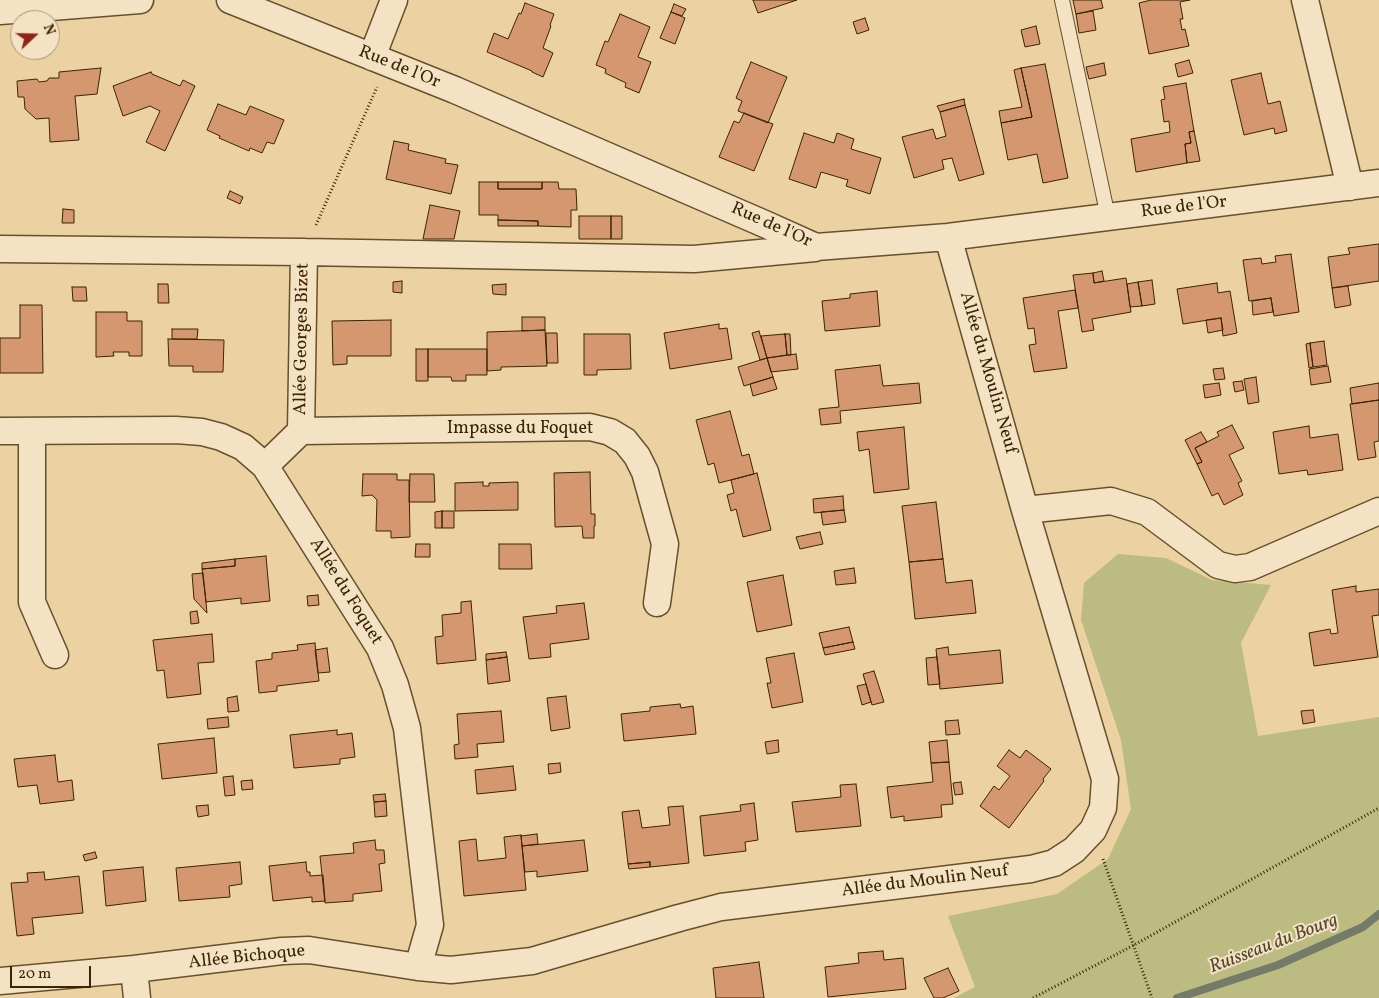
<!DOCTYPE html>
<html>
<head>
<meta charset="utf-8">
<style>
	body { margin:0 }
	#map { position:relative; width:1379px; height:998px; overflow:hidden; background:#ecd2a2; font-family:Vollkorn,serif }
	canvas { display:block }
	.north { position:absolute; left:10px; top:10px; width:50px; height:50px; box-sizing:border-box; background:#f3e2c3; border:1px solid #a99677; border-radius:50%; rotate:69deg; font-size:14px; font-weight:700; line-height:20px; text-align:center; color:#3b2404 }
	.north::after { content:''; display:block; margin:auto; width:18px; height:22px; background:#8f2418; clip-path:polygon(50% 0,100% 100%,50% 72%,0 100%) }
	.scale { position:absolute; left:10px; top:966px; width:81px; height:22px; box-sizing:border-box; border:2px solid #3b2404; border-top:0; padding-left:6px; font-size:15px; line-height:18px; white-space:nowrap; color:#3b2404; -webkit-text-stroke:4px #f3e2c3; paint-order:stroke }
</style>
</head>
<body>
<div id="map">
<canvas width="1379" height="998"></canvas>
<div class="north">N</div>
<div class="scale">20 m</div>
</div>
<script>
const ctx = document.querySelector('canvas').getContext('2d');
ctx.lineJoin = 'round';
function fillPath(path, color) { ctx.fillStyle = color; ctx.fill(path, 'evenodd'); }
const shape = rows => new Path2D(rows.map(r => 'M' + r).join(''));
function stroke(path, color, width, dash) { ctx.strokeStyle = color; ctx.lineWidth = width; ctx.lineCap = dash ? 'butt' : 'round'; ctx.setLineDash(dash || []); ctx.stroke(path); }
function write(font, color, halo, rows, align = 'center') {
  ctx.font = font + ' Vollkorn,serif'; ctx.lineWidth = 4; ctx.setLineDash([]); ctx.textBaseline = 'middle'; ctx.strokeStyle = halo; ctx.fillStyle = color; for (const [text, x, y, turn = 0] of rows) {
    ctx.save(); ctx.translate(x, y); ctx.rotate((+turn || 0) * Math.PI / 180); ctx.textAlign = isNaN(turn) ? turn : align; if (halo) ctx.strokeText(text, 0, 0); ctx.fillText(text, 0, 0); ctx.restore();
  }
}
fillPath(shape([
	[1118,554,1166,558,1212,580,1271,585,1241,643,1258,736,1379,717,1379,998,954,998,975,987,948,916,1057,894,1108,859,1131,809,1121,740,1081,620,1084,583]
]), '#bcbb82');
stroke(shape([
	[1177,998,1278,965,1363,927,1379,914]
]), '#747c69', 8);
const building = shape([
	[753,0,797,0,758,13,753,0],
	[1073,0,1101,0,1103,8,1076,14,1073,0],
	[1151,0,1190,0,1180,2,1183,19,1180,19,1182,30,1185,29,1189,46,1149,54,1139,3,1151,0],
	[525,3,554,14,550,25,551,26,543,48,553,53,543,77,532,72,532,71,487,52,494,33,508,39,519,13,521,14,525,3],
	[674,4,686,9,682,16,671,12,674,4],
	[1093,11,1096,30,1079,33,1076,14,1093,11],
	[671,12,685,18,675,44,660,38,671,12],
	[620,14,650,27,638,57,651,62,639,93,625,87,626,83,605,73,606,69,596,65,605,41,608,42,620,14],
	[865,18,869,30,857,34,853,22,865,18],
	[1036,26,1040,44,1025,47,1021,30,1036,26],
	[1189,60,1193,73,1178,77,1175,64,1189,60],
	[751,62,787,77,768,123,738,111,742,101,736,98,751,62],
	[1104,63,1106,75,1089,79,1086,67,1104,63],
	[1045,64,1068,178,1043,183,1037,154,1008,160,1001,123,1032,117,1021,68,1045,64],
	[101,68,97,94,75,96,79,140,50,142,49,118,36,119,25,109,24,97,18,97,17,81,37,79,39,82,47,81,49,78,59,78,59,72,101,68],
	[1021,68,1032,117,1001,123,999,111,1022,107,1014,70,1021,68],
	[151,72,152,74,180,86,183,80,195,86,165,151,146,142,160,111,150,106,123,116,113,86,151,72],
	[1261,73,1268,104,1280,101,1287,131,1275,134,1274,128,1244,135,1231,80,1261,73],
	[1186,83,1194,131,1189,132,1191,143,1185,144,1187,163,1136,172,1131,139,1170,132,1169,121,1164,122,1161,100,1165,99,1163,87,1186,83],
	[964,99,965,105,940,112,937,106,964,99],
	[218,104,246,115,250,106,284,120,274,144,267,142,262,153,250,148,249,151,219,138,220,136,207,130,218,104],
	[965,105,984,174,959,181,952,158,942,160,944,169,914,178,902,137,933,129,936,139,946,136,940,112,965,105],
	[744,113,773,124,754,171,719,157,734,121,739,123,744,113],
	[1194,131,1200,161,1187,163,1185,144,1191,143,1189,132,1194,131],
	[804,133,834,143,837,133,854,139,851,149,881,158,870,194,846,186,848,180,821,172,816,188,789,179,804,133],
	[394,141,409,144,408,150,446,159,445,163,458,165,451,194,386,179,394,141],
	[479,182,498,182,498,189,542,189,542,182,558,182,559,189,576,189,577,210,571,210,571,227,538,226,538,221,498,220,498,215,479,215,479,182],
	[498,182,542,182,542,189,498,189,498,182],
	[230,191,243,197,240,204,227,198,230,191],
	[430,205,460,211,454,239,423,239,430,205],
	[63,209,74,210,74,223,62,223,63,209],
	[579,216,611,216,611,239,579,239,579,216],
	[611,216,622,216,622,239,611,239,611,216],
	[498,220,538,221,538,226,498,226,498,220],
	[1379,244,1379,281,1332,288,1328,257,1350,254,1348,248,1379,244],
	[1291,254,1299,312,1274,316,1271,298,1249,301,1243,260,1261,258,1262,264,1276,262,1275,256,1291,254],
	[1102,271,1104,281,1094,283,1093,273,1102,271],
	[1093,273,1094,283,1126,278,1131,312,1092,319,1094,330,1082,332,1073,275,1093,273],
	[1152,280,1155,304,1142,306,1138,282,1152,280],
	[402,281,402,293,393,292,393,282,402,281],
	[1138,282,1142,306,1130,307,1127,284,1138,282],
	[1217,283,1218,293,1230,291,1237,333,1223,336,1221,318,1183,324,1177,289,1217,283],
	[158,284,168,284,169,303,158,303,158,284],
	[506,284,506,295,493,294,492,285,506,284],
	[1348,286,1351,305,1335,308,1332,288,1348,286],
	[72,287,86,287,87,301,73,301,72,287],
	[1075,290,1078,308,1058,311,1067,368,1034,372,1029,345,1036,344,1034,328,1028,329,1023,298,1075,290],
	[877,291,880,326,825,331,822,301,850,298,850,294,877,291],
	[1271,298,1273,312,1253,315,1252,301,1271,298],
	[20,305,42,305,43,373,0,373,0,338,20,338,20,305],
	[96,312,127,312,127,321,142,321,142,356,129,356,129,352,113,352,114,356,96,357,96,312],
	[522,317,545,317,545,330,522,331,522,317],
	[1221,318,1223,330,1208,333,1206,320,1221,318],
	[391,320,391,356,347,356,347,364,333,365,332,321,391,320],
	[719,324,719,329,727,328,732,359,670,369,664,333,719,324],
	[172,329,198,329,197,339,172,339,172,329],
	[545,330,547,366,501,367,501,370,487,371,487,332,545,330],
	[759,331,767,358,760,360,752,333,759,331],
	[546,333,557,333,558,363,547,363,546,333],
	[584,334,630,334,631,369,597,370,597,375,584,375,584,334],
	[785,334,787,355,767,358,761,336,785,334],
	[785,334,790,334,791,355,787,355,785,334],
	[168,339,224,340,223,372,193,372,193,366,169,366,168,339],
	[1324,341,1327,365,1313,367,1310,343,1324,341],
	[1310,343,1313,367,1309,368,1306,344,1310,343],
	[416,349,428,349,428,381,416,381,416,349],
	[428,349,487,349,487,375,466,375,466,381,452,381,451,377,428,377,428,349],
	[796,354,798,369,771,372,767,358,796,354],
	[767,358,773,377,744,386,738,367,767,358],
	[880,365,883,386,919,383,921,403,840,411,841,423,821,425,819,409,839,407,835,370,880,365],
	[1328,366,1331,382,1311,385,1309,369,1328,366],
	[1223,368,1225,379,1215,380,1213,369,1223,368],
	[773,377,777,389,753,396,750,384,773,377],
	[1256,377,1259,402,1248,404,1244,379,1256,377],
	[1242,381,1244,390,1235,392,1233,382,1242,381],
	[1219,383,1221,395,1205,398,1203,385,1219,383],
	[1379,383,1379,400,1352,404,1350,388,1379,383],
	[1379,400,1379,441,1374,442,1376,457,1358,460,1350,404,1379,400],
	[730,411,742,456,749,454,754,474,719,483,714,463,708,465,696,420,730,411],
	[1232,425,1244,448,1229,455,1242,481,1238,483,1243,495,1224,505,1218,493,1212,496,1197,464,1202,462,1195,448,1219,436,1217,432,1232,425],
	[1309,426,1310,438,1338,434,1343,470,1308,475,1307,470,1279,474,1273,432,1309,426],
	[904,427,909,489,874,493,869,449,859,451,857,432,904,427],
	[1201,432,1207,442,1195,448,1202,462,1197,464,1185,440,1201,432],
	[590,472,591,514,595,514,595,526,594,526,594,538,583,538,582,526,555,527,554,473,590,472],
	[757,473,771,530,743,537,736,509,731,511,727,495,734,493,731,480,757,473],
	[363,474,397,474,397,480,409,480,410,537,391,538,391,531,376,531,377,500,372,495,362,496,363,474],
	[410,474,434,474,435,502,409,502,410,474],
	[483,482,483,486,489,486,489,483,518,482,518,510,455,511,455,483,483,482],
	[843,496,844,510,814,513,813,499,843,496],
	[936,502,943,559,909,562,902,506,936,502],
	[844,510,846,522,823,525,821,512,844,510],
	[442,511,442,528,435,528,435,512,442,511],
	[442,511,454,511,454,528,442,528,442,511],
	[820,532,823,544,800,549,796,537,820,532],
	[416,544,430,544,430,557,415,557,416,544],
	[499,544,531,544,532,569,499,569,499,544],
	[266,556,270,601,241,604,241,598,206,602,202,569,235,566,235,559,266,556],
	[235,559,235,566,202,569,202,563,235,559],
	[943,559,946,583,972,580,976,613,915,619,909,562,943,559],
	[854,568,856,583,836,585,834,571,854,568],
	[203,573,206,602,207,613,194,599,192,574,203,573],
	[783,575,792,625,757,632,747,582,783,575],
	[1356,586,1356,592,1379,589,1379,615,1372,616,1378,657,1314,666,1309,633,1330,629,1331,634,1338,633,1332,590,1356,586],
	[318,595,319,605,308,606,307,596,318,595],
	[471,601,476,660,437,664,435,637,443,636,442,615,461,613,461,602,471,601],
	[584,603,589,639,550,644,551,657,529,659,523,617,557,613,556,606,584,603],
	[197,611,199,623,191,624,190,612,197,611],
	[849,627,853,642,823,648,819,633,849,627],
	[212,634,214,662,198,663,201,694,167,698,164,670,157,671,153,640,212,634],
	[853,642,855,649,825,655,823,648,853,642],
	[315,643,319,681,277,686,277,691,259,693,256,661,272,659,272,653,298,650,297,645,315,643],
	[948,647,949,655,1000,650,1003,683,940,689,936,649,948,647],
	[327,648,330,672,318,673,315,650,327,648],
	[506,652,507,657,486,660,486,654,506,652],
	[794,653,803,702,772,708,767,683,771,683,766,658,794,653],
	[507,657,510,681,488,684,486,660,507,657],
	[937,657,940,684,928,685,926,658,937,657],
	[874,671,884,702,872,705,863,674,874,671],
	[866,684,871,702,862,705,857,686,866,684],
	[237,696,239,711,228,712,227,698,237,696],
	[566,696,570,728,551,731,547,698,566,696],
	[680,704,681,708,693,706,696,734,624,741,621,714,650,711,650,707,680,704],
	[1313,710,1315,722,1303,724,1301,711,1313,710],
	[501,711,504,742,477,744,478,757,455,759,454,745,459,744,457,714,501,711],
	[228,717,229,727,208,729,207,719,228,717],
	[958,720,960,734,946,735,945,721,958,720],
	[337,730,337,735,352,733,355,757,340,759,340,764,294,768,290,735,337,730],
	[214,738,217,773,162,779,158,744,214,738],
	[778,740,779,752,767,754,765,742,778,740],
	[947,740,949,762,931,763,929,742,947,740],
	[1009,750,1020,758,1026,750,1051,769,1043,779,1044,781,1009,828,980,806,994,786,999,790,1010,776,997,766,1009,750],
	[55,755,58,782,72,780,74,800,40,804,37,785,18,787,14,759,55,755],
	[949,762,953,804,941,805,942,817,904,821,904,816,891,818,887,787,933,782,931,763,949,762],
	[560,763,561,772,549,774,548,764,560,763],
	[513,766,516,790,477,794,475,770,513,766],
	[233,776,235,795,225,796,223,777,233,776],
	[252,780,253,789,242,790,241,781,252,780],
	[961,782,963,794,955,795,953,783,961,782],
	[856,784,861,826,796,832,792,802,841,797,840,785,856,784],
	[385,794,386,801,374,802,373,795,385,794],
	[386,801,387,816,375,817,374,802,386,801],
	[754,803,758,840,745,842,746,851,704,856,700,816,741,811,740,805,754,803],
	[208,805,209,815,198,817,196,806,208,805],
	[683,806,689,863,650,867,650,862,628,864,622,812,639,810,642,828,670,825,668,807,683,806],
	[537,834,538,844,522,846,521,836,537,834],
	[521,835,526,890,464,896,459,841,476,839,478,861,506,858,504,837,521,835],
	[375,840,376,850,384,850,385,863,379,864,382,891,353,894,353,901,325,903,320,856,354,853,353,843,375,840],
	[584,840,588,871,537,877,537,871,525,872,522,846,584,840],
	[95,852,97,858,85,861,83,855,95,852],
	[240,862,242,884,229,886,230,897,179,901,176,868,240,862],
	[306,862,307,872,310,872,310,876,323,875,325,901,312,902,312,897,273,901,269,866,306,862],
	[650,862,650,867,629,869,628,864,650,862],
	[143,867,146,901,106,906,103,871,143,867],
	[44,872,45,880,79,876,83,913,32,918,34,934,17,936,11,883,28,882,27,873,44,872],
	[883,951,884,960,903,958,906,989,828,997,825,967,859,963,858,953,883,951],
	[759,962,764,998,716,998,713,968,759,962],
	[948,968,959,991,943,998,934,998,924,978,948,968]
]);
fillPath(building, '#d59770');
stroke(building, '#3b2404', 1);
const lane = shape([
	[1062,0,1108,217]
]);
const street = shape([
	[230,0,455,90,767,225,816,247,948,237,1379,183],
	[1305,0,1350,187],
	[0,11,140,0],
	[372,57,394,0],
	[0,249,304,252,694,259,815,248],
	[0,431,176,430,202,432,221,437,243,447,265,466,380,648,395,685,407,728,430,925,418,967],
	[301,431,590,427,610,432,625,441,637,456,645,472,665,544,657,603],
	[32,432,32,602,55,655],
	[265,466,301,431,304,252],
	[1025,510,1111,501,1147,512,1218,565,1235,569,1250,567,1379,511],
	[134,969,137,998],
	[0,981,134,969,282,951,309,950,418,967,451,970,532,961,679,918,721,907,1031,869,1054,863,1074,850,1093,830,1103,808,1105,779,1025,510,948,237]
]);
stroke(lane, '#67502c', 16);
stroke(street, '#67502c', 29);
stroke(shape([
	[316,225,377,87],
	[1103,859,1152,998],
	[1033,998,1134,945,1379,808]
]), '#3b2404', 3, [1, 2.5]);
stroke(lane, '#f3e2c3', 14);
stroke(street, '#f3e2c3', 26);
write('18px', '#3b2404', '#f3e2c3', [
	["Rue de l'Or",399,68,22],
	["Rue de l'Or",1184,208,-7],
	["Rue de l'Or",771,226,24],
	["Allée Georges Bizet",303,339,-89],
	["Allée du Moulin Neuf",987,373,74],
	["Impasse du Foquet",520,430],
	["Allée du Foquet",345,592,58],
	["Allée du Moulin Neuf",925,882,-7],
	["Allée Bichoque",247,958,-6]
]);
write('italic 19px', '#53482e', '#f3e2c3', [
	["Ruisseau du Bourg",1274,945,-21]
]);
</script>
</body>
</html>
